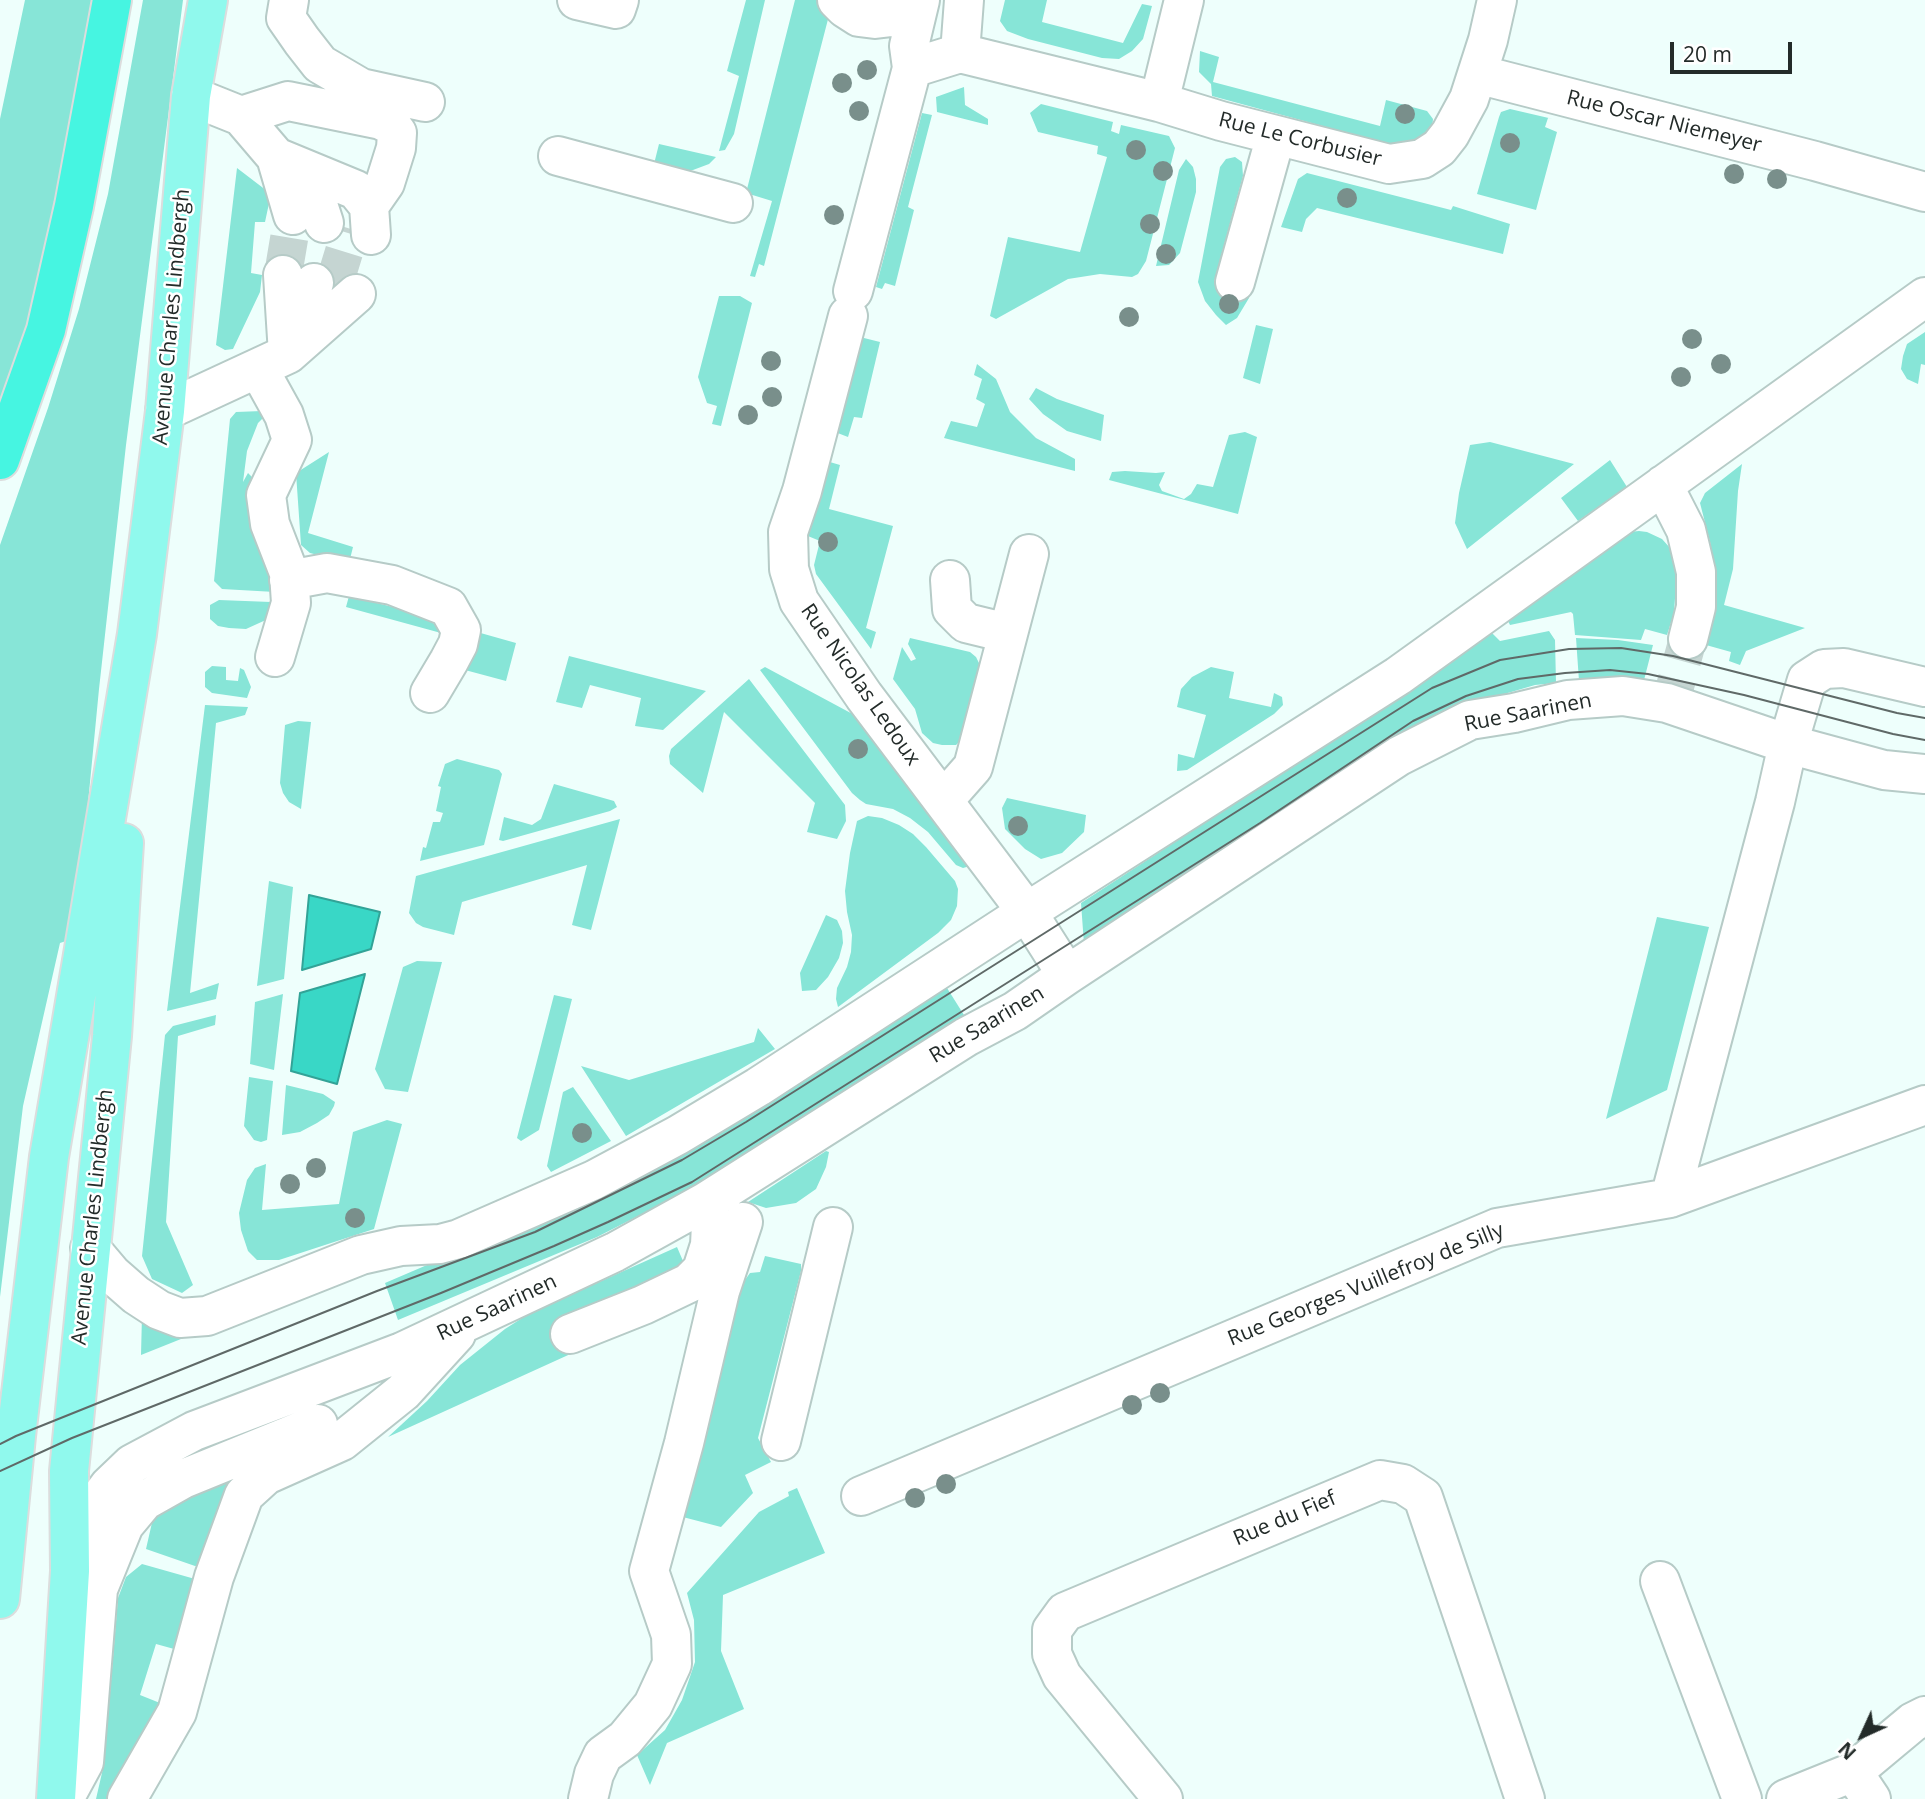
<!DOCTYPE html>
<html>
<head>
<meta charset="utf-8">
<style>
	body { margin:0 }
	#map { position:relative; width:1925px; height:1799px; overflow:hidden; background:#eefffc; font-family:"Open Sans",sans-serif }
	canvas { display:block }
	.north { position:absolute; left:1827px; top:1701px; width:70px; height:70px; -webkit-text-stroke:5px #fff; paint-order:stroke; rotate:225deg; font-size:19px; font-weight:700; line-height:28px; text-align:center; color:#232b29 }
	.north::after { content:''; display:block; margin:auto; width:24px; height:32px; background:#232b29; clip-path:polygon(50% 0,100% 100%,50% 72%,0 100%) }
	.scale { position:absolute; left:1670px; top:42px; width:122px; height:32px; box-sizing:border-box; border:4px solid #232b29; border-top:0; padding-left:9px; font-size:21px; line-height:24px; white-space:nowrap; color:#232b29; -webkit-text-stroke:5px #fff; paint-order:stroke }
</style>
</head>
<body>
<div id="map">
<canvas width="1925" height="1799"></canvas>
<div class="north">N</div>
<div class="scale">20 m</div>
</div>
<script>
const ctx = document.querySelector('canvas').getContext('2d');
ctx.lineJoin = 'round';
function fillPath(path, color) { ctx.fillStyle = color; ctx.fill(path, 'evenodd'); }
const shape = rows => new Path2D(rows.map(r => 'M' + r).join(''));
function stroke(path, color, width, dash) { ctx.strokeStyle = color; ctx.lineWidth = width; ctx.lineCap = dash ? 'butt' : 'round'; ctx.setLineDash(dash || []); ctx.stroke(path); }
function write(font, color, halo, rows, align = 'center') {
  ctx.font = font + ' "Open Sans",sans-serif'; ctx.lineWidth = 5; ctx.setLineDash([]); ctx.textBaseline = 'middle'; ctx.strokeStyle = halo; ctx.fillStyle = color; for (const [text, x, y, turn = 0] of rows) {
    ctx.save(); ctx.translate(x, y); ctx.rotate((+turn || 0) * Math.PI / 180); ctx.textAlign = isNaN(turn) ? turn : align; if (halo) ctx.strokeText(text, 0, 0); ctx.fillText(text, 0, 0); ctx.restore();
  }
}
fillPath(shape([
	[25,0,92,0,67,163,39,285,0,413,0,119],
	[143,0,183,0,126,445,99,689,75,938,60,943,23,1106,0,1297,0,545,48,408,79,309,108,194],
	[746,0,765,0,734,134,725,150,719,151,739,76,727,71],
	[795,0,833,0,764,266,759,264,755,277,750,276,772,201,746,193],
	[1005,0,1047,0,1042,22,1123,43,1142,4,1152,6,1143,39,1132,51,1119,59,1102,58,1028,39,1007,31,1000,21],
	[1200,51,1219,57,1213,82,1380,126,1386,100,1427,111,1433,119,1432,130,1419,139,1405,143,1389,144,1212,96,1211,84,1199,72],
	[964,87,965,105,988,119,988,125,937,112,936,97],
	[1041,104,1113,122,1111,131,1119,134,1121,125,1169,136,1175,148,1146,261,1138,274,1132,277,1100,274,1068,279,996,319,990,316,1008,237,1080,252,1107,157,1097,154,1098,146,1038,132,1030,113],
	[1510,109,1553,119,1548,118,1545,127,1557,132,1536,210,1477,194,1499,117,1501,112],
	[922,113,932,115,908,207,914,210,895,286,885,283,882,289,876,287],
	[659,144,716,157,709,164,693,170,675,173,653,168],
	[1235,157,1242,162,1243,176,1214,282,1250,293,1249,298,1237,318,1226,325,1216,315,1205,301,1198,282,1220,167,1226,159],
	[1186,159,1193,167,1196,179,1196,192,1180,253,1169,265,1156,266,1179,170],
	[237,168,271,194,265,222,255,222,251,273,262,275,260,292,233,349,225,350,216,345],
	[1307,173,1451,210,1453,206,1510,224,1503,254,1317,208,1306,219,1302,232,1281,227,1298,179],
	[719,296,740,296,752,303,721,426,712,424,717,406,707,403,698,377],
	[1256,325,1273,329,1260,384,1243,378],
	[1925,332,1925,365,1921,364,1918,384,1907,379,1901,369,1903,356,1907,344],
	[860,337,880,342,862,418,854,417,848,437,835,432],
	[977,364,996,379,1010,412,1036,438,1075,459,1075,471,944,438,951,421,977,427,985,404,976,399,982,379,974,375],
	[1036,388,1057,399,1104,415,1101,441,1067,431,1043,414,1029,399],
	[262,411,265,416,258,423,247,451,243,482,248,473,255,480,275,592,222,589,214,581,230,419,236,412],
	[1245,432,1257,437,1238,514,1109,480,1112,472,1125,471,1156,473,1165,472,1159,485,1162,491,1184,499,1191,494,1197,484,1213,487,1229,435],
	[1490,442,1574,464,1467,549,1455,523,1459,493,1470,445],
	[329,452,308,533,353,547,349,563,310,553,301,545,296,473],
	[823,460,840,465,829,509,893,526,866,628,876,632,871,649,816,574,814,565,820,541,803,534],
	[1610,460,1627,487,1578,521,1561,498],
	[1742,464,1738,491,1733,569,1724,605,1805,628,1746,651,1740,665,1729,661,1731,652,1706,645,1715,587,1710,542,1700,503,1705,493],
	[1639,531,1647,532,1662,539,1671,549,1677,569,1674,613,1667,635,1645,629,1641,640,1575,635,1573,614,1571,612,1510,625,1508,621,1629,532],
	[349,596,421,614,437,626,441,633,346,607],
	[219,600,271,602,276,604,268,619,246,629,229,628,218,626,210,619,210,605],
	[1490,631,1500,641,1549,631,1555,640,1556,683,1535,685,1477,702,1084,944,1081,903,1415,686],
	[477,632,516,643,506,681,465,670],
	[910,638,970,652,976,657,981,667,962,739,956,745,942,745,933,743,922,733,915,709,893,679,902,647,911,661,916,659,908,644],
	[1576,638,1618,640,1653,645,1643,684,1579,681],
	[569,656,706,691,663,730,635,726,641,698,590,685,582,708,556,702],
	[212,666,226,667,226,680,238,681,240,668,244,670,251,687,247,698,212,693,205,687,205,672],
	[765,667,860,718,970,866,963,868,956,865,928,832,910,818,893,809,866,804,860,800,852,793,760,670],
	[1211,667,1234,672,1229,698,1271,707,1274,693,1282,697,1283,705,1274,714,1187,770,1177,771,1178,754,1194,758,1206,715,1177,707,1181,689,1192,677],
	[749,679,845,805,846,821,837,839,807,832,815,803,724,712,703,793,670,764,669,756,671,749],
	[205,705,248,707,245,715,216,723,190,993,219,983,216,999,167,1011],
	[298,721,311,722,301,809,289,802,283,793,280,783,285,725],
	[457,759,499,770,502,774,484,845,420,861,423,847,426,848,433,822,440,822,443,813,436,811,441,787,438,786,445,764],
	[554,784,614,801,617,807,610,811,503,841,499,840,504,817,532,825,541,819],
	[1007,798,1086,815,1084,832,1062,853,1041,859,1025,849,1005,829,1002,808],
	[868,816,882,818,899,825,913,834,926,847,955,881,958,889,957,906,951,920,938,933,838,1007,836,999,837,988,847,967,851,952,852,935,847,912,845,891,850,853,857,821],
	[620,819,591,930,572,925,587,865,462,902,454,935,423,927,416,923,409,913,416,876],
	[269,881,293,887,284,979,257,986],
	[826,915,837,920,842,931,843,943,839,958,828,977,816,990,802,991,800,973],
	[1657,917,1709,927,1667,1090,1606,1119],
	[417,961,442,962,408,1092,385,1089,375,1069,403,967],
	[947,988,969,1023,681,1194,597,1237,398,1320,385,1283,602,1190,778,1092],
	[283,994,274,1070,250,1064,255,1002],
	[554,995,572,999,539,1130,521,1141,517,1138],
	[216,1015,215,1025,178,1036,166,1222,193,1285,182,1293,152,1279,142,1256,165,1035,173,1026],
	[758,1028,775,1049,626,1136,581,1066,629,1080,754,1042],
	[249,1077,273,1081,267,1140,261,1142,254,1140,244,1126],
	[286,1085,323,1094,335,1102,334,1106,329,1115,317,1123,300,1132,282,1135],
	[573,1087,611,1141,551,1172,547,1166,563,1092],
	[387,1120,402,1124,374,1229,279,1260,257,1260,248,1251,241,1230,239,1213,247,1180,255,1168,266,1164,262,1210,339,1204,353,1132],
	[826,1151,829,1152,826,1167,816,1189,796,1203,766,1208,748,1202],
	[677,1247,683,1261,672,1271,564,1316,577,1351,388,1437,427,1401,460,1365,505,1329,530,1313],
	[765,1256,801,1264,801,1271,758,1438,771,1462,745,1475,753,1493,721,1527,679,1516,737,1291,750,1273,760,1272],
	[142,1315,201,1331,141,1355],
	[241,1470,201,1565,195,1566,146,1549,156,1505],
	[797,1488,825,1553,723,1595,721,1651,744,1709,667,1743,650,1785,637,1755,665,1730,682,1700,695,1662,694,1620,687,1593,759,1512,789,1496,788,1492],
	[142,1564,195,1579,185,1652,156,1644,140,1695,160,1703,152,1734,112,1799,96,1799,104,1764,118,1598,126,1577]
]), '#87e5d7');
const water = shape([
	[309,895,380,912,371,949,302,970,309,895],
	[365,974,337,1084,291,1071,300,993,365,974]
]);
fillPath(water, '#39d7c6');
stroke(water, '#32a397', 2);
stroke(shape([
	[283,275,293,215],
	[333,288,351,229],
	[1667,716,1688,639]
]), '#c5d5d2', 38, [38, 19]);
const minor = shape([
	[289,0,286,18,302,41,320,64,361,88,425,102],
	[577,0,616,9,619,0],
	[837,0,845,8,859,17,875,19,892,17],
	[960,53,1159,102,1221,121,1389,164,1422,159,1439,148,1450,134,1469,99,1488,40,1497,0],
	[960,53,964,0],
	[912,68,909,46,920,0],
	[1477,74,1815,161,1925,192],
	[191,96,241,116,276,157,293,215],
	[1159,102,1184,0],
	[241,116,288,101,381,120,391,125,397,133,396,148,385,183,369,206],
	[558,156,733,203],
	[276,157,356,190,369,206,371,235],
	[307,170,324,223],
	[1235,282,1276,135],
	[853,291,912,68,960,53],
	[848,316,802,491,788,532,789,569,799,601,864,696,1027,912,1067,975],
	[293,342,314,283],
	[288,354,356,294],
	[258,368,284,415,292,440,266,495,270,524,289,573,291,603,275,657],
	[165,411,288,354,283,275],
	[1663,485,1686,530,1696,572,1696,607,1688,639],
	[289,580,327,573,392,585,448,607,461,630,458,644,449,661,430,693],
	[950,580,952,609,966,623,1007,633],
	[943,801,973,767,1029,554],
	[1670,1198,1775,802,1788,744,1807,680,1824,669,1844,668,1925,687],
	[90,1248,112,1274,136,1295,159,1310,180,1318,207,1316,361,1255,401,1246,440,1244,459,1239,594,1180,678,1135,758,1087,1027,912,1398,676,1925,297],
	[570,1334,643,1305,689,1283,702,1270,710,1245,711,1224,707,1201],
	[781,1441,833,1227],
	[861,1496,1497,1228,1670,1198,1925,1105],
	[72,1567,84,1528,95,1505,109,1486,132,1464,194,1431,402,1352,615,1252,707,1201,966,1037,1015,1011,1067,975,1399,756,1470,720,1514,713,1568,700,1623,696,1667,703,1788,744,1884,770,1925,774],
	[1660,1581,1742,1799],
	[1853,1772,1871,1799],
	[64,1799,84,1762,98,1589,124,1525,144,1501,183,1479,318,1424],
	[127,1799,177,1712,214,1577,244,1495,266,1475,342,1441,403,1392,456,1334],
	[588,1799,594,1774,603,1755,625,1739,653,1705,672,1664,671,1635,649,1571,684,1443,720,1291,743,1222],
	[1163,1799,1062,1676,1052,1654,1052,1630,1065,1612,1380,1480,1403,1484,1423,1497,1525,1799],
	[1786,1799,1853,1772,1913,1722,1925,1716]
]);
const major = shape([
	[0,1599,16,1436,49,1157,137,634,165,411,191,96,208,0],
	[56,1799,70,1571,69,1471,112,1036,124,843]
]);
const highway = shape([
	[0,460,46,330,74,206,112,0]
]);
stroke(minor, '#b6cbc7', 42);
stroke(major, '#dcdddd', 42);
stroke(highway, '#dcdddd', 42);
stroke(minor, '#fff', 38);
stroke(major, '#90f9ed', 38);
stroke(highway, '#46f5e1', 38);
stroke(shape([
	[0,1444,16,1436,377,1291,535,1232,682,1160,746,1122,1432,688,1500,660,1569,649,1621,648,1673,656,1897,713,1925,718],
	[0,1471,72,1438,441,1293,554,1246,608,1222,692,1182,1260,823,1413,721,1466,696,1518,679,1565,673,1610,670,1648,674,1744,695,1893,734,1925,740]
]), '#5f6967', 2);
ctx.fillStyle = '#798f8b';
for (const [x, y] of [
	[867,70],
	[842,83],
	[859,111],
	[1405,114],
	[1510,143],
	[1136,150],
	[1163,171],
	[1734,174],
	[1777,179],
	[1347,198],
	[834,215],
	[1150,224],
	[1166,254],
	[1229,304],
	[1129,317],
	[1692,339],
	[771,361],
	[1721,364],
	[1681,377],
	[772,397],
	[748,415],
	[828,542],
	[858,749],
	[1018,826],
	[582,1133],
	[316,1168],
	[290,1184],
	[355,1218],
	[1160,1393],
	[1132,1405],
	[946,1484],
	[915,1498]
]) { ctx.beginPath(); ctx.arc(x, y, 10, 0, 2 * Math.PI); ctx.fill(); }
write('21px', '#232b29', '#fff', [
	["Rue Oscar Niemeyer",1664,122,14],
	["Rue Le Corbusier",1300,140,14],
	["Avenue Charles Lindbergh",172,317,-85],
	["Rue Nicolas Ledoux",860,685,55],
	["Rue Saarinen",1528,713,-11],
	["Rue Saarinen",987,1025,-31],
	["Avenue Charles Lindbergh",93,1217,-84],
	["Rue Georges Vuillefroy de Silly",1366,1285,-22],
	["Rue Saarinen",497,1308,-25],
	["Rue du Fief",1285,1519,-23]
]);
</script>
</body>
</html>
